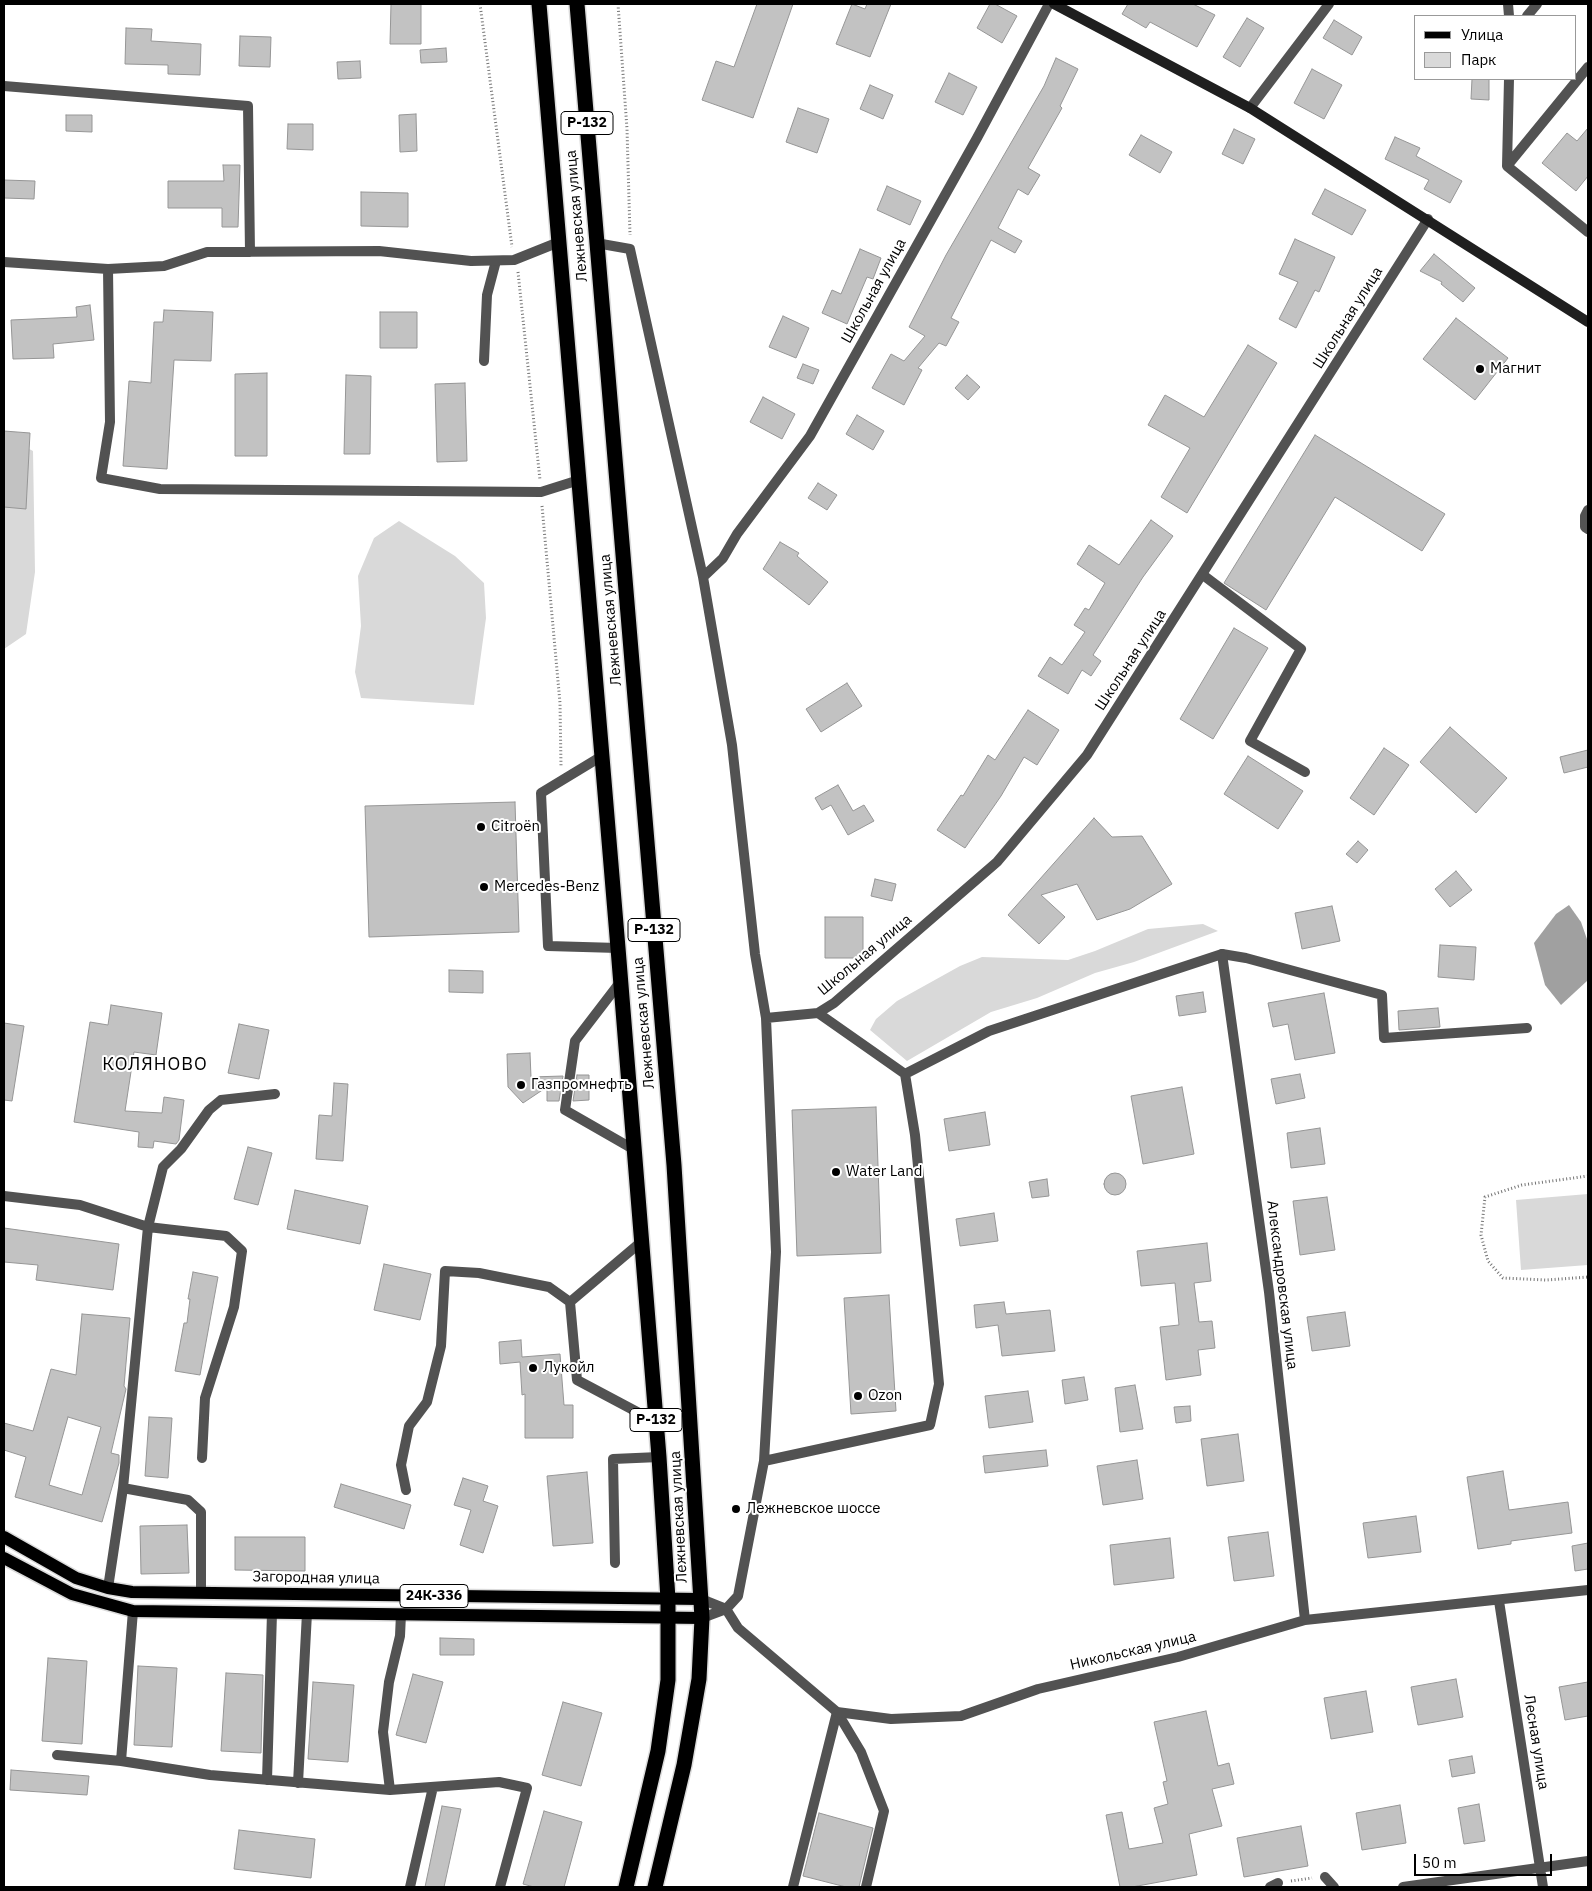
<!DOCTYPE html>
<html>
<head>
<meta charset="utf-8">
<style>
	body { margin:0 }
	#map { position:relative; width:1592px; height:1891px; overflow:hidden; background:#fff; font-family:"IBM Plex Sans",sans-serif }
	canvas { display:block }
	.frame { position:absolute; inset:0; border:5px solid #000; pointer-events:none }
	.legend { position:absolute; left:1414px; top:15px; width:162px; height:65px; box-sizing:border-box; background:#fff; border:1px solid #999; margin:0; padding:6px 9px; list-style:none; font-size:15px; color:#000 }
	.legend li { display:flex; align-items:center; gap:10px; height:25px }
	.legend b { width:25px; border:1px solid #999 }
	.scale { position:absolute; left:1414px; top:1854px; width:138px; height:22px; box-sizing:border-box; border:2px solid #000; border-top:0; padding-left:6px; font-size:15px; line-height:18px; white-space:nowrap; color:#000; -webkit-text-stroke:4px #fff; paint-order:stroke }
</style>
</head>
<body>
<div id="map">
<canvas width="1592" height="1891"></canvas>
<div class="frame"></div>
<ul class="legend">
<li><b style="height:6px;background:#000"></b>Улица</li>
<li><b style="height:14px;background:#d9d9d9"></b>Парк</li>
</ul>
<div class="scale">50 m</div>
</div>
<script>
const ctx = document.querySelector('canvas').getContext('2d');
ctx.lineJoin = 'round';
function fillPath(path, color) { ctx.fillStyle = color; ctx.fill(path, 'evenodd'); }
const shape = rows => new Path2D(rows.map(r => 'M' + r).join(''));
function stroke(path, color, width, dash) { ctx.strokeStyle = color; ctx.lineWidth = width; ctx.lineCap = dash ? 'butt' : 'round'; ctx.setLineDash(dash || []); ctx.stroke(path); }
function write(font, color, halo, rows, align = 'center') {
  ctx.font = font + ' "IBM Plex Sans",sans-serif'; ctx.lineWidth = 4; ctx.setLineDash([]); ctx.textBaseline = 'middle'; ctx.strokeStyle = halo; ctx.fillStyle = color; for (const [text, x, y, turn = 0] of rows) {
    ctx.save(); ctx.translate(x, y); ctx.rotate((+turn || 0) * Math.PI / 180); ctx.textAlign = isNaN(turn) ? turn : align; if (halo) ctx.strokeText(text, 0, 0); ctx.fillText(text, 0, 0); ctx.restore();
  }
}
fillPath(shape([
	[4,439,12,440,33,451,35,572,26,634,4,649],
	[399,521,455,556,484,583,486,618,474,705,361,698,355,672,361,626,358,576,374,538],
	[1203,924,1218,931,1134,962,1095,973,1037,998,991,1012,907,1061,870,1030,876,1019,897,1001,960,966,982,957,1068,960,1095,951,1148,929],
	[1588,1194,1588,1265,1521,1270,1516,1200]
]), '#d9d9d9');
fillPath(shape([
	[1569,905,1581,922,1588,942,1588,976,1587,981,1561,1005,1545,985,1534,943,1556,914]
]), '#a0a0a0');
const building = shape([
	[391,4,421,4,421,44,390,44,391,4],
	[757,4,793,4,753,118,702,100,716,61,734,67,757,4],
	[852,4,865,9,867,4,891,4,870,57,836,44,852,4],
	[990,4,995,4,1017,16,1002,43,977,28,990,4],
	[1128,4,1193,4,1215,15,1197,47,1150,22,1146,28,1122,14,1128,4],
	[1247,18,1264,28,1240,67,1223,57,1247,18],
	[1334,20,1362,37,1352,55,1323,38,1334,20],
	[126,28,152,29,151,41,201,44,200,75,168,74,168,65,125,64,126,28],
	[240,36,271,37,270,67,239,66,240,36],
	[446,48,447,62,421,63,420,50,446,48],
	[1056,58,1078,69,1060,106,1062,108,1028,168,1040,175,1028,195,1018,189,998,228,1022,241,1015,253,991,240,951,318,959,322,946,346,939,343,918,368,922,370,904,405,872,388,891,354,904,361,925,336,909,327,946,255,1044,86,1056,58],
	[360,61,361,78,338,79,337,62,360,61],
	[1312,69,1342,85,1324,119,1294,103,1312,69],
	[949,73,977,87,963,115,935,102,949,73],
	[1472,79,1489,79,1489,100,1471,99,1472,79],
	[870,85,893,95,883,119,860,109,870,85],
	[798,108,829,119,817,153,786,142,798,108],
	[416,114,417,151,400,152,399,115,416,114],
	[66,115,92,115,92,132,66,131,66,115],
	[288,124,313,124,313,150,287,149,288,124],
	[1588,128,1588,176,1576,191,1542,163,1567,133,1577,141,1588,128],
	[1234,129,1255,139,1243,164,1222,154,1234,129],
	[1141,135,1172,152,1160,173,1129,155,1141,135],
	[1395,137,1420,148,1416,156,1462,181,1450,203,1424,189,1429,180,1385,159,1395,137],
	[223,165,240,165,238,227,222,227,222,208,168,208,168,181,224,181,223,165],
	[4,180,35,181,34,199,4,198,4,180],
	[887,186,921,201,910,225,877,210,887,186],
	[1325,189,1366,210,1352,235,1312,214,1325,189],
	[361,192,408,193,408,227,361,226,361,192],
	[1295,239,1335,257,1319,292,1315,290,1296,328,1279,319,1298,282,1279,274,1295,239],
	[860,249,881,258,873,279,867,277,847,324,822,313,832,290,841,294,860,249],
	[1434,254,1475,288,1463,302,1441,284,1442,282,1420,271,1434,254],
	[90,305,94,340,53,344,54,358,13,359,11,320,77,317,76,307,90,305],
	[164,310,213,312,211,361,174,360,167,469,123,466,129,381,151,383,154,322,163,322,164,310],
	[380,312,417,312,417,348,380,348,380,312],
	[783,316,809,328,796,358,769,347,783,316],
	[1456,318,1508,358,1475,400,1423,359,1456,318],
	[1248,345,1277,363,1187,513,1161,497,1190,448,1148,425,1165,395,1204,417,1248,345],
	[803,364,819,370,813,384,797,378,803,364],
	[267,373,267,456,235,456,235,374,267,373],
	[346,375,371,376,370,454,344,454,346,375],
	[967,375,980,387,968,400,955,388,967,375],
	[465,383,467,461,437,462,435,384,465,383],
	[763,397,795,414,782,439,750,422,763,397],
	[857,415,884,431,873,450,846,434,857,415],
	[4,431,30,433,26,509,4,507,4,431],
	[1315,435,1445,514,1422,551,1335,497,1266,610,1224,583,1315,435],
	[818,483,837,495,827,510,808,498,818,483],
	[1151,520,1173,536,1143,577,1093,655,1101,661,1091,676,1082,670,1068,694,1038,676,1050,657,1062,665,1085,632,1074,625,1085,608,1089,610,1105,583,1077,564,1089,545,1119,565,1151,520],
	[780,542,799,553,797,556,828,582,809,605,763,569,780,542],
	[1234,628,1268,648,1213,739,1180,719,1234,628],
	[847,683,862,706,821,732,806,709,847,683],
	[1028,710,1059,730,1037,765,1024,757,1001,796,965,848,937,830,961,795,963,796,988,755,995,760,1028,710],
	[1450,727,1507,778,1476,813,1420,762,1450,727],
	[1384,748,1409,765,1374,815,1350,798,1384,748],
	[1588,750,1588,767,1564,773,1560,757,1588,750],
	[1248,756,1303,791,1278,829,1224,794,1248,756],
	[838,785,853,811,864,805,874,821,848,835,831,805,822,810,815,798,838,785],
	[515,802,519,932,369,937,365,806,515,802],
	[1094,818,1112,837,1142,836,1172,884,1130,909,1097,920,1077,884,1041,895,1065,917,1039,944,1008,915,1094,818],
	[1358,841,1368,850,1357,863,1346,854,1358,841],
	[1456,871,1472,890,1450,907,1435,889,1456,871],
	[875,879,896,884,892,901,871,896,875,879],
	[1332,906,1340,941,1302,949,1295,913,1332,906],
	[825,917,863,917,863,958,825,958,825,917],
	[1440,945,1476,947,1474,980,1438,977,1440,945],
	[449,970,483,971,483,993,449,992,449,970],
	[1203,992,1206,1012,1179,1016,1176,996,1203,992],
	[1324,993,1335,1053,1295,1060,1288,1024,1273,1027,1268,1003,1324,993],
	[111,1005,162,1013,156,1055,134,1052,125,1111,162,1113,164,1097,184,1100,179,1140,176,1144,154,1141,153,1148,138,1147,139,1132,74,1122,90,1022,108,1025,111,1005],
	[1438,1008,1440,1027,1399,1030,1398,1011,1438,1008],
	[4,1023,24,1026,12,1101,4,1100,4,1023],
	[239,1024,269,1030,259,1079,228,1073,239,1024],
	[530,1053,531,1077,563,1076,559,1101,547,1101,547,1087,523,1103,508,1087,507,1054,530,1053],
	[1300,1074,1305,1098,1276,1104,1271,1079,1300,1074],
	[577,1075,589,1075,589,1100,573,1101,577,1075],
	[334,1083,348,1084,343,1161,316,1159,319,1115,332,1116,334,1083],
	[1182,1087,1194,1154,1143,1164,1131,1096,1182,1087],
	[876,1107,881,1253,797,1256,792,1110,876,1107],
	[985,1112,990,1145,949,1151,944,1119,985,1112],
	[1320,1128,1325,1164,1291,1168,1287,1133,1320,1128],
	[248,1147,272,1153,258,1205,234,1199,248,1147],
	'1104 1184a11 11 0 1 1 22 0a11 11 0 1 1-22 0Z',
	[1047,1179,1049,1196,1032,1198,1029,1182,1047,1179],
	[295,1190,368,1206,360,1244,287,1229,295,1190],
	[1327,1197,1335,1250,1300,1255,1293,1201,1327,1197],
	[994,1213,998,1241,960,1246,956,1219,994,1213],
	[4,1228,119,1244,113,1290,36,1280,38,1265,4,1262,4,1228],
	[1207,1243,1211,1281,1194,1283,1199,1322,1212,1321,1215,1348,1198,1350,1201,1375,1166,1380,1160,1327,1179,1325,1175,1283,1141,1286,1137,1251,1207,1243],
	[384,1264,431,1274,420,1320,374,1310,384,1264],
	[193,1272,218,1277,200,1375,175,1371,184,1323,187,1323,190,1299,188,1299,193,1272],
	[889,1295,896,1411,851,1414,844,1298,889,1295],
	[1004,1302,1006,1314,1050,1310,1055,1351,1002,1356,998,1325,976,1328,974,1305,1004,1302],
	[1345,1312,1350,1346,1312,1351,1307,1317,1345,1312],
	[82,1314,130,1318,124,1386,126,1389,111,1453,119,1455,119,1463,102,1522,15,1497,26,1457,4,1450,4,1423,33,1431,51,1369,76,1375,82,1314],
	[68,1417,101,1427,82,1495,49,1485,68,1417],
	[521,1340,522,1357,560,1354,564,1405,573,1405,573,1438,525,1438,525,1394,522,1395,520,1362,500,1364,499,1342,521,1340],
	[1084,1377,1088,1400,1065,1404,1062,1380,1084,1377],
	[1135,1385,1143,1429,1120,1432,1115,1388,1135,1385],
	[1028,1391,1033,1422,989,1428,985,1396,1028,1391],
	[1190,1406,1191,1421,1176,1423,1174,1407,1190,1406],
	[149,1417,172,1418,168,1478,145,1476,149,1417],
	[1238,1434,1244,1481,1207,1486,1201,1439,1238,1434],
	[1046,1450,1048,1466,985,1473,983,1456,1046,1450],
	[1137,1460,1143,1499,1103,1505,1097,1466,1137,1460],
	[1503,1471,1509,1510,1568,1502,1572,1533,1511,1541,1511,1544,1478,1549,1467,1477,1503,1471],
	[587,1472,593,1543,553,1546,547,1476,587,1472],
	[463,1478,488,1486,483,1501,498,1506,483,1553,460,1545,471,1510,454,1505,463,1478],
	[341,1484,411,1505,404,1529,334,1507,341,1484],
	[1416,1516,1421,1552,1368,1558,1363,1523,1416,1516],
	[187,1525,189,1573,141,1574,140,1526,187,1525],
	[1268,1532,1274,1576,1234,1581,1228,1537,1268,1532],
	[235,1537,305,1537,305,1571,235,1570,235,1537],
	[1170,1538,1174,1578,1114,1585,1110,1545,1170,1538],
	[1588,1543,1588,1569,1575,1571,1572,1546,1588,1543],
	[440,1638,474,1639,474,1655,440,1655,440,1638],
	[48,1658,87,1661,82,1744,42,1741,48,1658],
	[138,1666,177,1668,172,1747,134,1745,138,1666],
	[226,1673,263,1675,261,1753,221,1751,226,1673],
	[413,1674,443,1682,426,1743,396,1735,413,1674],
	[1456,1679,1463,1717,1418,1725,1411,1687,1456,1679],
	[313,1682,354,1685,348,1762,308,1759,313,1682],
	[1588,1682,1588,1716,1565,1720,1559,1687,1588,1682],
	[1366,1691,1373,1732,1331,1739,1324,1698,1366,1691],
	[563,1702,602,1713,581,1786,542,1775,563,1702],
	[1206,1711,1218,1766,1229,1763,1234,1784,1212,1789,1222,1826,1189,1834,1197,1875,1132,1887,1120,1887,1106,1815,1122,1812,1129,1849,1163,1843,1154,1808,1168,1804,1163,1782,1167,1781,1154,1722,1206,1711],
	[1472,1756,1475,1773,1452,1777,1449,1760,1472,1756],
	[11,1770,89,1776,87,1795,10,1790,11,1770],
	[1479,1804,1485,1841,1464,1844,1458,1808,1479,1804],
	[1400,1805,1406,1843,1362,1850,1356,1813,1400,1805],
	[442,1806,461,1809,444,1887,425,1887,442,1806],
	[544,1811,582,1822,564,1887,534,1887,523,1884,544,1811],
	[819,1813,873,1828,859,1887,846,1887,803,1876,819,1813],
	[1301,1826,1308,1866,1244,1877,1237,1838,1301,1826],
	[239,1830,315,1839,311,1878,234,1869,239,1830]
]);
fillPath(building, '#c2c2c2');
stroke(building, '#969696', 1);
const primary = shape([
	[4,1537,76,1578,108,1588,132,1592,701,1599],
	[4,1558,72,1594,133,1611,702,1618]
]);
const highway = shape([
	[539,4,618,948,659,1457,668,1599,668,1680,658,1751,626,1887],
	[577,4,674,1165,702,1618,699,1679,684,1765,655,1887]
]);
stroke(primary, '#dbdbdb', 15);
stroke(highway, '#dbdbdb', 18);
stroke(shape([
	[480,4,512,247],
	[618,4,627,129,630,235],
	[518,272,540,480],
	[542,506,560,703,561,766],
	[1588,1176,1522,1185,1485,1197,1481,1235,1488,1261,1503,1278,1546,1280,1588,1277],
	[1291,1881,1312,1878]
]), '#747474', 3, [1, 2.5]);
stroke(shape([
	[1508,4,1509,16],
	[1527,16,1537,4],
	[1588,67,1507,166,1588,232],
	[1250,108,1329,4],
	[1507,166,1509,79],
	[484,361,487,295,496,261],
	[1588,510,1585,516,1585,527,1588,529],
	[1203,575,1301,649,1250,741,1305,772],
	[602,756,541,793,548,946,618,948],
	[1222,954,1246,958,1382,995,1384,1038,1527,1028],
	[621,981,575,1041,565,1110,633,1149],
	[4,1196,80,1205,148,1227,226,1236,242,1251,234,1307,205,1398,202,1458],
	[641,1242,570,1302,577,1380,656,1422],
	[406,1490,401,1465,409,1426,427,1402,441,1346,445,1271,479,1273,549,1287,570,1302],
	[615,1563,613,1459,659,1457],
	[108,1588,123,1488],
	[201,1593,201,1512,188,1500,123,1488,148,1227,163,1167,181,1149,209,1110,221,1100,275,1094],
	[133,1611,121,1761,210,1775,390,1790,383,1732,389,1682,400,1636,401,1614],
	[837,1712,861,1752,884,1811,866,1887],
	[57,1755,121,1761],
	[267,1780,272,1613],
	[298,1783,307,1613],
	[390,1790,499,1782,527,1788,500,1887],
	[410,1887,433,1787],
	[793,1887,837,1712]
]), '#525252', 10);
stroke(shape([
	[4,86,248,106,250,252],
	[596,243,630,249,703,577,732,745,755,954,766,1018,776,1252,764,1461,738,1596,726,1609,702,1618],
	[4,262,108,269,164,266,207,252,379,251,471,261,514,260,559,242],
	[108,269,110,422,101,478,160,489,541,492,579,480],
	[703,577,723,558,737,534,810,436,977,138,1049,4],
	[818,1013,905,1074,989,1031,1222,954,1269,1292,1305,1620],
	[766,1018,818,1013,834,1003,997,862,1087,755,1428,219],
	[764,1461,930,1425,939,1384,915,1135,905,1074],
	[701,1599,726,1609],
	[1499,1601,1543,1887],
	[726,1609,738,1628,837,1712,891,1719,961,1716,1038,1689,1178,1657,1305,1620,1588,1590],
	[1325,1877,1334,1887],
	[1270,1887,1278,1883],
	[1403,1887,1588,1861]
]), '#525252', 10);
stroke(shape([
	[1054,4,1250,108,1588,322]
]), '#1f1f1f', 10);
stroke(primary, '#000', 12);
stroke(highway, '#000', 15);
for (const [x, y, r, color] of [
	[1480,369,5,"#000"],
	[481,827,5,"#000"],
	[484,887,5,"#000"],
	[521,1085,5,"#000"],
	[836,1172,5,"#000"],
	[533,1368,5,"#000"],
	[858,1396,5,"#000"],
	[736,1509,5,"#000"]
]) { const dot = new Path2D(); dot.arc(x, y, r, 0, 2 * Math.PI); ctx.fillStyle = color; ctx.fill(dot); stroke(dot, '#fff', 2); }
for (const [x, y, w] of [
	[587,123,52],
	[654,930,52],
	[656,1420,52],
	[434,1596,68]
]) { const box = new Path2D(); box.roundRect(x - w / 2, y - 11.5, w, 23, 4); ctx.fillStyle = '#fff'; ctx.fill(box); stroke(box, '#000', 1); }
write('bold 14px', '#000', null, [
	["Р-132",587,123],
	["Р-132",654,930],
	["Р-132",656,1420],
	["24К-336",434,1596]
]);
write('15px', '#000', '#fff', [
	["Лежневская улица",577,216,-95],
	["Школьная улица",874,291,-61],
	["Школьная улица",1348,318,-58],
	["Лежневская улица",611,620,-95],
	["Школьная улица",1131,660,-57],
	["Школьная улица",865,955,-40],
	["Лежневская улица",644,1023,-95],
	["Александровская улица",1282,1285,83],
	["Лежневская улица",679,1517,-93],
	["Загородная улица",316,1578,1],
	["Никольская улица",1133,1651,-13],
	["Лесная улица",1536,1742,81]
]);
write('15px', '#000', '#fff', [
	["Магнит",1490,369],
	["Citroën",491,827],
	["Mercedes-Benz",494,887],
	["Газпромнефть",531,1085],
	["Water Land",846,1172],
	["Лукойл",543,1368],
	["Ozon",868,1396],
	["Лежневское шоссе",746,1509]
], 'left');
ctx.letterSpacing = '1px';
write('18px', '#000', '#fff', [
	["КОЛЯНОВО",155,1065]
]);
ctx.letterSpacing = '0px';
</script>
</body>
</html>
